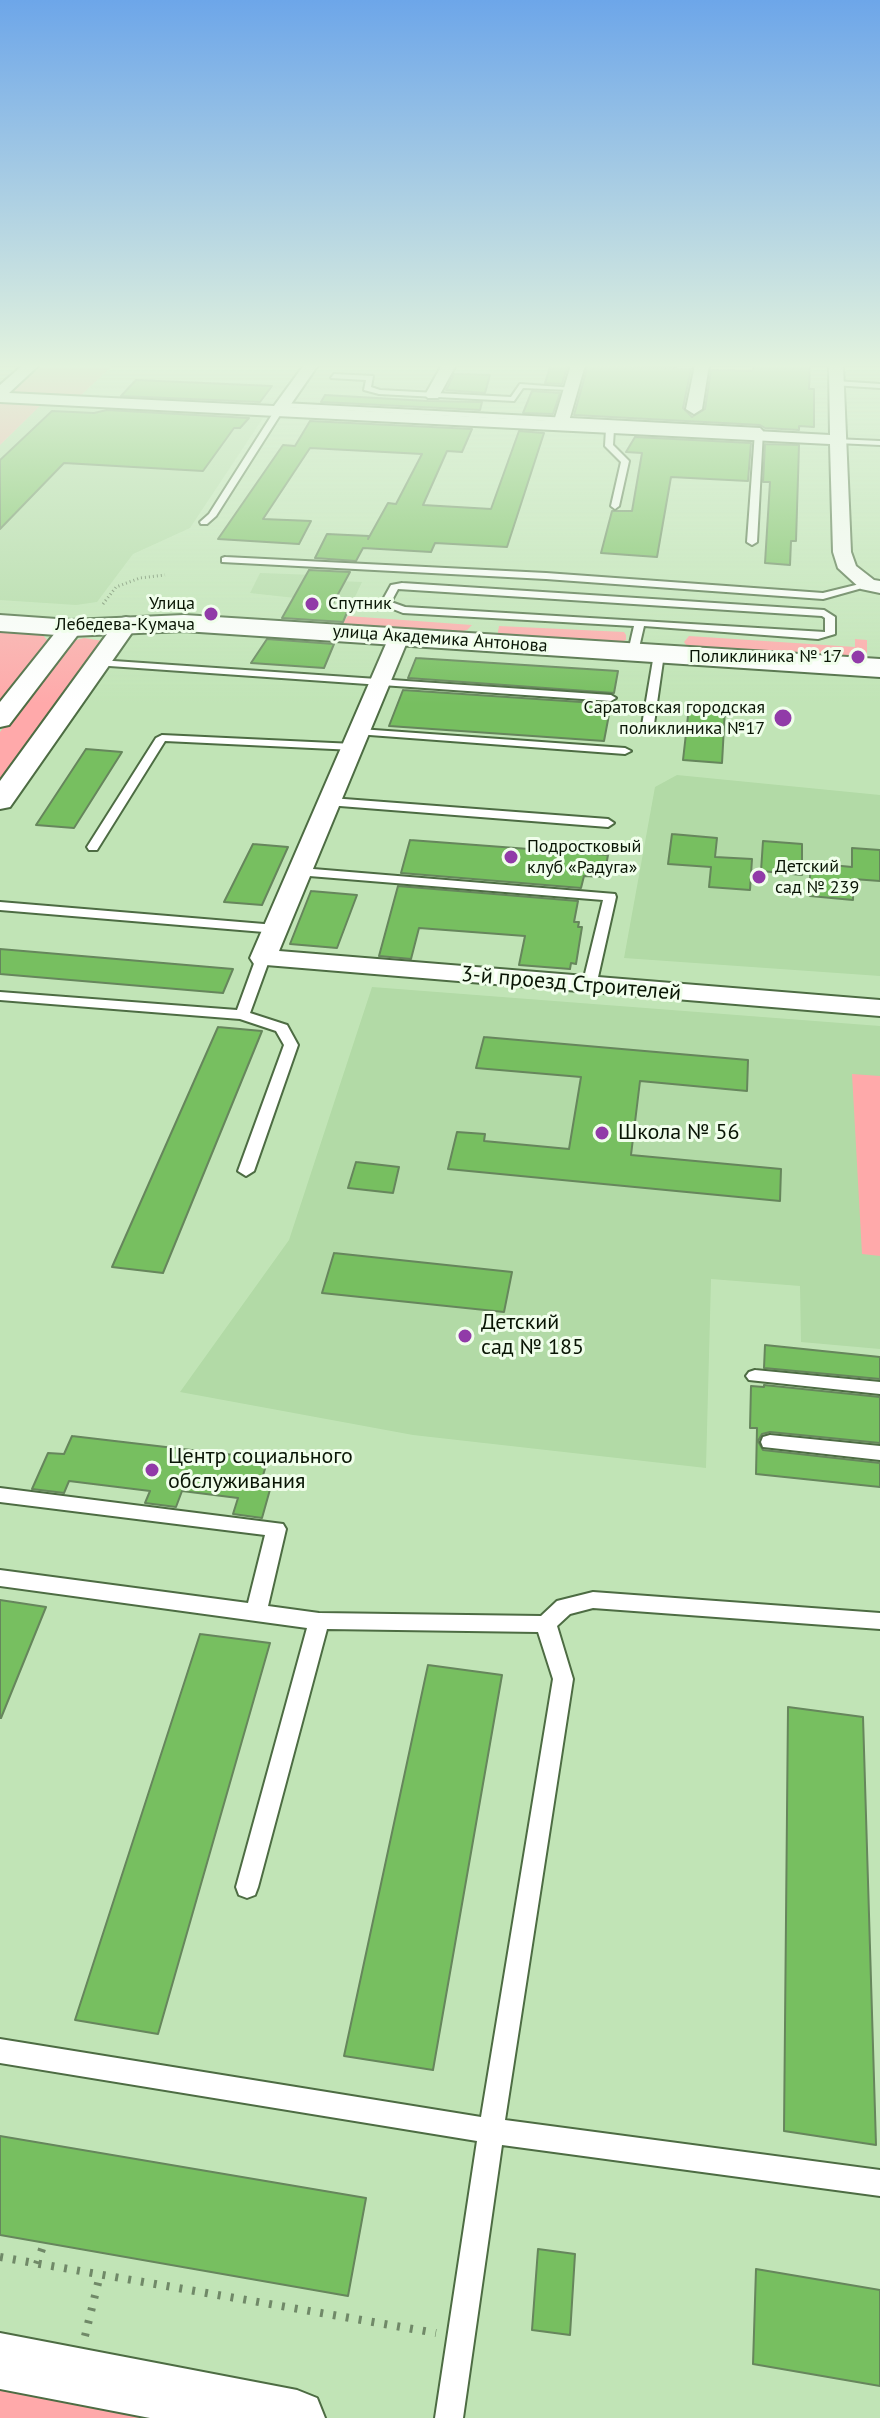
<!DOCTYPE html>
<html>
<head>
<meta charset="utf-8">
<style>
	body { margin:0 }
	canvas { display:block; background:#c1e4b6 }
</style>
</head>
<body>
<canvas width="880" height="2418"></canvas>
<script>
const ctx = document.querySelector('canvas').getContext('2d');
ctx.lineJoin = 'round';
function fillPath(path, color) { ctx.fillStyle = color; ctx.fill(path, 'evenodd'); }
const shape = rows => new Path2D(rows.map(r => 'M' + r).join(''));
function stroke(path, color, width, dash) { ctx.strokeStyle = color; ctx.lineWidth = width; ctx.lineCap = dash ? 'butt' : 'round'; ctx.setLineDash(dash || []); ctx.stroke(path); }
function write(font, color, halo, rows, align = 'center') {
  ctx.font = font + ' "PT Sans",sans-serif'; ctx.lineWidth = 6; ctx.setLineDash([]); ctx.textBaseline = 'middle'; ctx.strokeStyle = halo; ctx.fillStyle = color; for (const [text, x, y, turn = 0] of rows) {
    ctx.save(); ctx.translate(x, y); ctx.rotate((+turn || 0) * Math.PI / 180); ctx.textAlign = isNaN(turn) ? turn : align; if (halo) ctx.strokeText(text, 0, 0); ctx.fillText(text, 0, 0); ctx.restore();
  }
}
fillPath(shape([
	[43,403,265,415,190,528,133,554,97,602,76,605,0,600,0,445],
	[260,573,315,575,313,580,362,582,346,616,332,616,295,598,250,593],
	[677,775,880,795,880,976,624,958,655,787],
	[372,987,880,1026,880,1349,801,1342,800,1286,711,1279,706,1468,413,1435,180,1392,289,1240]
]), '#b2daa6');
fillPath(shape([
	[40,365,113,365,77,399,10,394],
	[10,401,43,403,0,445,0,403],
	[348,616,472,625,467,630,454,633,344,626,341,625],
	[499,626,624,632,626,635,626,640,615,644,497,637],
	[0,631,41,633,48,641,0,706],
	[689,636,855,647,855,639,867,640,867,656,848,655,847,658,689,649,684,642],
	[84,638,103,641,0,787,0,732,69,642],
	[852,1074,880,1076,880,1256,862,1254],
	[0,2387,168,2418,0,2418]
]), '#ffa9aa');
const building = shape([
	[551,365,568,365,562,384,545,383,551,365],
	[588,365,691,369,683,408,692,417,705,409,711,370,752,371,755,365,810,365,809,389,814,389,814,427,799,426,799,430,765,428,760,425,574,415,588,365],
	[454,374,490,375,485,393,446,390,454,374],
	[136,380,272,386,260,402,121,396,136,380],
	[532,391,560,393,553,414,523,413,532,391],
	[325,395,428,401,482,402,480,410,321,402,325,395],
	[107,410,249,418,240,428,234,428,203,471,64,463,0,529,0,460,52,411,94,413,107,410],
	[310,421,472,429,462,452,447,451,423,505,491,509,519,431,544,433,507,547,435,543,431,552,363,548,356,561,315,558,327,534,369,536,368,539,388,503,396,504,422,454,310,448,263,519,311,521,299,544,218,539,283,445,295,446,310,421],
	[635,437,751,443,748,481,671,477,657,557,601,553,612,511,632,511,642,453,626,452,635,437],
	[765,444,799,445,796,541,791,541,790,565,765,563,770,482,763,482,765,444],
	[309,570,350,572,330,609,348,610,343,622,282,618,309,570],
	[267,639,334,644,324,668,251,663,267,639],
	[416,658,618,671,614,693,408,678,416,658],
	[403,690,611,704,604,741,389,726,403,690],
	[689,707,725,709,722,763,683,760,689,707],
	[86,749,122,752,74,828,36,825,86,749],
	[672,834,717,838,715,857,752,859,750,890,709,887,711,867,668,864,672,834],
	[410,840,608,855,604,877,584,876,581,888,401,873,410,840],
	[763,841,802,844,802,875,761,871,763,841],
	[253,844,288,847,262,905,224,902,253,844],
	[852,848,880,850,880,881,853,879,853,900,810,896,810,863,852,867,852,848],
	[398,886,578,901,574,922,579,922,578,927,582,927,576,964,571,963,570,969,519,965,525,936,419,928,411,959,379,956,398,886],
	[311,891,357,895,337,948,290,944,311,891],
	[0,949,233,969,223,993,0,974,0,949],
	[218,1027,262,1031,163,1273,112,1267,218,1027],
	[484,1037,748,1060,747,1091,640,1081,631,1155,781,1169,780,1201,448,1169,457,1132,485,1134,484,1141,569,1149,581,1077,476,1068,484,1037],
	[356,1162,399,1167,393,1193,348,1188,356,1162],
	[334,1253,512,1272,504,1312,322,1293,334,1253],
	[765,1345,880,1357,880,1379,764,1368,765,1345],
	[764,1385,880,1397,880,1443,770,1432,762,1434,758,1441,763,1450,880,1463,880,1487,756,1474,757,1428,750,1428,751,1386,764,1387,764,1385],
	[72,1436,268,1459,260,1485,271,1486,262,1518,233,1514,238,1498,182,1491,176,1507,145,1503,150,1491,69,1481,64,1493,32,1489,48,1453,64,1454,72,1436],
	[0,1600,46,1607,1,1718,0,1718,0,1600],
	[200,1634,270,1643,158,2034,75,2020,200,1634],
	[428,1665,502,1675,433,2070,344,2056,428,1665],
	[788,1707,863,1717,876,2145,784,2131,788,1707],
	[0,2136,366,2198,348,2296,0,2235,0,2136],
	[538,2249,575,2254,570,2335,532,2330,538,2249],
	[756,2269,880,2290,880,2386,753,2364,756,2269]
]);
fillPath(building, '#77bf60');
stroke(building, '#66865c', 2);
const service = shape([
	[334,374,373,376,371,387,380,390,511,397,520,384,574,388,570,390,523,388,514,401,379,394,364,390,366,380,331,378,334,374],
	[836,381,880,384,880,388,833,385,836,381],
	[283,403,760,428,763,431,757,542,752,545,747,542,755,432,280,407,283,403],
	[275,410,282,412,216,516,207,524,201,524,200,522,209,514,275,410],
	[610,427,614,429,613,445,629,461,619,506,615,509,611,506,621,462,605,446,606,429,610,427],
	[834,439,880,441,880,445,837,443,834,439],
	[225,557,546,573,823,593,868,582,873,585,823,599,546,579,222,562,222,558,225,557],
	[402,583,824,610,835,617,835,634,818,639,644,626,638,652,633,655,628,652,634,626,403,613,383,605,381,603,391,585,402,583],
	[398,589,822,616,825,618,825,632,405,607,391,602,398,589],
	[659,651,664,654,653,731,647,734,641,731,654,654,659,651],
	[99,660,611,695,616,698,611,701,95,665,94,663,99,660],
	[360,729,625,748,631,751,625,754,356,734,356,730,360,729],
	[162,735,354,744,360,747,354,750,165,741,97,850,89,850,87,847,156,738,162,735],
	[331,798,608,819,614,823,608,827,327,805,327,799,331,798],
	[301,868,615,894,616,897,596,986,589,990,582,986,603,900,297,875,297,869,301,868],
	[0,902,276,925,283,929,276,933,0,910,0,902],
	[263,954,270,958,250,1013,287,1025,298,1045,254,1171,246,1176,238,1171,284,1045,276,1031,240,1019,0,1000,0,992,237,1010,256,958,263,954],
	[755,1370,880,1382,880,1394,749,1380,746,1376,749,1372,755,1370],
	[770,1435,880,1446,880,1460,763,1447,761,1442,763,1437,770,1435],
	[0,1488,283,1524,286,1529,268,1606,319,1613,541,1616,557,1601,593,1592,880,1613,880,1629,593,1608,570,1614,557,1626,573,1679,505,2120,880,2170,880,2196,502,2145,463,2418,435,2418,477,2141,0,2063,0,2039,481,2117,553,1679,538,1632,327,1629,258,1887,255,1895,247,1898,239,1895,236,1887,307,1628,0,1586,0,1570,248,1603,265,1535,0,1502,0,1488]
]);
const minor = shape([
	[23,365,39,365,9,393,274,406,304,365,318,365,289,407,554,421,571,365,585,365,569,421,830,435,829,365,843,365,851,552,856,566,874,580,880,581,880,593,861,589,838,568,833,552,830,444,0,402,0,385,23,365],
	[442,365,456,365,438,398,428,398,425,395,442,365],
	[695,365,709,365,702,409,694,414,686,409,695,365],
	[399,631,409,637,279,951,880,1000,880,1016,254,964,250,958,389,637,399,631],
	[0,2333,297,2390,317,2398,325,2418,150,2418,0,2389,0,2333]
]);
const tertiary = shape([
	[126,617,134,619,138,624,10,807,0,809,0,781,118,619,126,617],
	[71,621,79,623,83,628,9,725,0,727,0,702,63,623,71,621]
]);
const secondary = shape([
	[0,615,71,620,184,615,880,659,880,677,184,631,71,636,0,631,0,615]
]);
stroke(service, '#4d6c43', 4);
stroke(minor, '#4d6c43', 4);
stroke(tertiary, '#4d6c43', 4);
stroke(secondary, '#4d6c43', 4);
stroke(shape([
	[103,604,116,587,140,578,165,575]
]), '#708968', 3, [1, 3]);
stroke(shape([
	[0,2257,436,2333],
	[37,2264,44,2243],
	[85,2336,100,2275]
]), '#708968', 8, [3, 10]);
fillPath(service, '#fff');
fillPath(minor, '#fff');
fillPath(tertiary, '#fff');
fillPath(secondary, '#fff');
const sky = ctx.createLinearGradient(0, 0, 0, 704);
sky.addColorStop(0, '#6da6e9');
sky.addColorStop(0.52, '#e3f3de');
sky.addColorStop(1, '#e3f3de00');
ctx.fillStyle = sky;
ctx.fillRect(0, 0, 880, 704);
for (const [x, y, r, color] of [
	[312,604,8,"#913ba8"],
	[211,614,8,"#913ba8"],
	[858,657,8,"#913ba8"],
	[783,718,10,"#913ba8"],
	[511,857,8,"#913ba8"],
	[759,877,8,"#913ba8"],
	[602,1133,8,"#913ba8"],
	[465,1336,8,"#913ba8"],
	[152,1470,8,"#913ba8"]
]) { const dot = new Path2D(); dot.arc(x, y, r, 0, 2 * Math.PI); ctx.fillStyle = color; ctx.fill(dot); stroke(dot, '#f0feeb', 3); }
write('18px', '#091505', '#f0feeb', [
	["Улица",195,604],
	["Лебедева-Кумача",195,625],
	["Спутник",328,604,"left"],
	["Поликлиника № 17",842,657],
	["Саратовская городская",765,708],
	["поликлиника №17",765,729],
	["Подростковый",527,847,"left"],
	["клуб «Радуга»",527,868,"left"],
	["Детский",775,867,"left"],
	["сад № 239",775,888,"left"]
], 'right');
write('18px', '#091505', '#f0feeb', [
	["улица Академика Антонова",440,639,4]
]);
write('22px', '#091505', '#f0feeb', [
	["3-й проезд Строителей",571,984,5]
]);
write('22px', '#091505', '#f0feeb', [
	["Школа № 56",618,1133],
	["Детский",481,1323],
	["сад № 185",481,1348],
	["Центр социального",168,1457],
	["обслуживания",168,1482]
], 'left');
</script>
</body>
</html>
